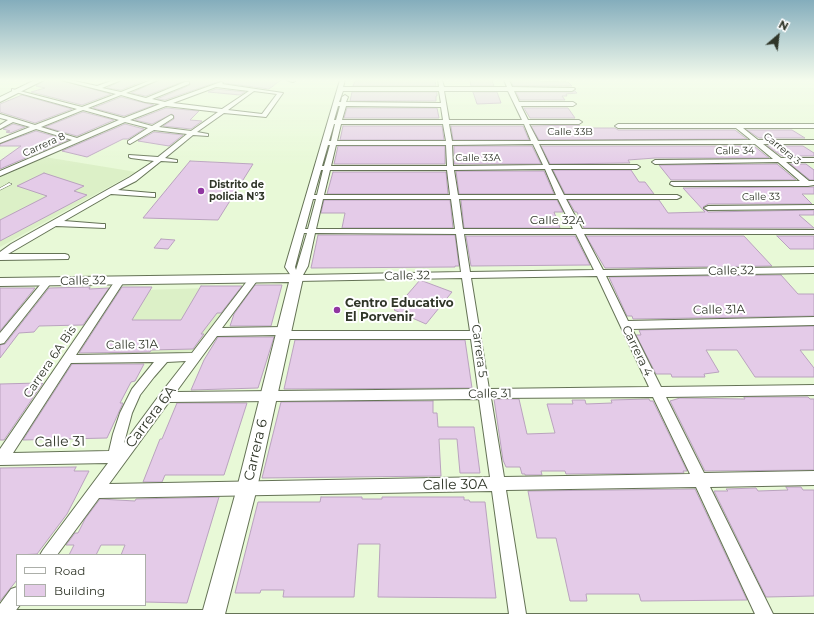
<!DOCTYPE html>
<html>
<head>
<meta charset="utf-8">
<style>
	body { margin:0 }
	#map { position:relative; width:814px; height:622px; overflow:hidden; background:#e8f9d7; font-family:Montserrat,sans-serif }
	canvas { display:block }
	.legend { position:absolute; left:16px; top:554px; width:130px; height:52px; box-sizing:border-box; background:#fff; border:1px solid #acafa9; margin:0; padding:5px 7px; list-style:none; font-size:12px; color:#303629 }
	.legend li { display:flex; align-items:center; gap:8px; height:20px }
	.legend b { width:20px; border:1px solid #acafa9 }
	.north { position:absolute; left:758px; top:16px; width:40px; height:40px; -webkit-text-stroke:3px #fff; paint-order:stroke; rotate:28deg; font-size:11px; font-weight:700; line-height:16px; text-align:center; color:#303629 }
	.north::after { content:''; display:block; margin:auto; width:14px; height:18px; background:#303629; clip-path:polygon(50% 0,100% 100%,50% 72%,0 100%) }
</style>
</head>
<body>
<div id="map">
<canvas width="814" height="622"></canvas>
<ul class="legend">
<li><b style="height:5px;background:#fff"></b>Road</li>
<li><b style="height:11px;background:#e4cbe8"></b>Building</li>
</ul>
<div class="north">N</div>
</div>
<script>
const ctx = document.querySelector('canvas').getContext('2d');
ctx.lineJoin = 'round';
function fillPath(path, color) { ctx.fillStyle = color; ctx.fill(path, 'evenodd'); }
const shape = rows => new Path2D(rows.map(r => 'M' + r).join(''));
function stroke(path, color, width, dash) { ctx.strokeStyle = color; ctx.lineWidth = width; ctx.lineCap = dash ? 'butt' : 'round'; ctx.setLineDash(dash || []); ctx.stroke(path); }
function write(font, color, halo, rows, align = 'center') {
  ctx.font = font + ' Montserrat,sans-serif'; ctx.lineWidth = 4; ctx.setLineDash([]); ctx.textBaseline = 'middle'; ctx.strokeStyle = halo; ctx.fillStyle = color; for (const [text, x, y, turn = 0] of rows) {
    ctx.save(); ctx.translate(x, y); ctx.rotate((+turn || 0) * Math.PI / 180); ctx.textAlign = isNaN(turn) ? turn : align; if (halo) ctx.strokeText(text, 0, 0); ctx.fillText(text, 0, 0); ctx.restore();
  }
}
fillPath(shape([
	[45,157,136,172,0,247,0,177],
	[240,287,190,358,104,361,144,290]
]), '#dcf0c7');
const building = shape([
	[45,80,60,80,111,94,82,105,31,92,45,88,36,86,45,80],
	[122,80,146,80,121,90,107,88,122,80],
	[159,80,281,80,269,89,224,83,220,81,165,100,157,99,190,85,190,81,184,81,146,96,131,93,159,80],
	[435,80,436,86,353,86,355,81,435,80],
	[470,80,492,80,494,86,471,86,470,80],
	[511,80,568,82,572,86,513,86,511,80],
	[216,89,245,92,240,95,208,92,216,89],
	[575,91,577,93,566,94,567,96,562,96,565,100,520,100,516,92,572,92,575,91],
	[352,92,437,92,437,96,436,96,436,101,350,101,352,92],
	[473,92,497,92,501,103,477,104,473,92],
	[22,95,72,109,35,123,0,112,0,104,22,95],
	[121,97,145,103,154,105,124,116,93,108,121,97],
	[166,108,199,111,190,120,202,121,191,129,163,126,174,119,174,116,172,114,152,124,135,120,166,108],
	[347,108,437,108,439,118,344,118,347,108],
	[524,108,568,108,575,118,530,118,524,108],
	[83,112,114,120,77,136,45,127,83,112],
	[13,124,25,127,10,133,6,132,10,131,3,129,13,124],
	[125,124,144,129,128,139,123,139,87,157,62,151,125,124],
	[579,125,580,128,615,128,618,130,735,130,747,139,539,140,531,126,579,125],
	[343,126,442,126,444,140,340,140,343,126],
	[451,126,523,126,529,140,453,140,451,126],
	[747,130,792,130,805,138,759,138,747,130],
	[36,131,68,140,0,169,0,161,21,146,0,146,0,144,36,131],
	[154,132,183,135,169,146,138,141,154,132],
	[338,146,445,146,445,164,334,164,338,146],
	[454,146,532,146,541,164,454,164,454,146],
	[541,146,754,146,769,158,655,158,628,160,630,163,550,164,541,146],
	[767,146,803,146,814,153,814,156,782,156,767,146],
	[190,161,253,164,218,220,143,218,190,161],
	[777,164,796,180,671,180,659,165,777,164],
	[790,164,806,164,814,170,814,180,810,180,790,164],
	[553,170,631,170,639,182,645,182,654,194,565,194,553,170],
	[456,171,544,171,554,194,459,194,456,171],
	[333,172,446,172,448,194,327,194,333,172],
	[44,173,84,186,74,191,87,195,0,241,0,220,47,196,17,186,44,173],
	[814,187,814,194,802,194,812,204,708,204,703,207,708,212,814,210,814,215,799,215,814,228,584,228,577,212,575,212,568,200,659,200,668,213,705,212,683,188,814,187],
	[324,200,450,200,453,228,342,228,345,213,321,213,324,200],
	[461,200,557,200,563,212,554,212,560,228,464,228,461,200],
	[318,235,455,235,459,266,455,266,455,267,311,268,318,235],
	[466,236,575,236,590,265,471,266,466,236],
	[586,236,744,236,772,266,605,268,586,236],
	[777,236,814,236,814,249,790,249,777,236],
	[161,239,175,240,168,249,154,248,161,239],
	[781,275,798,294,814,294,814,316,633,319,632,316,627,316,609,277,781,275],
	[420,280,452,292,426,324,394,310,420,280],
	[255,285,282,285,271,326,230,326,234,314,255,285],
	[201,286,242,286,221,313,217,313,201,334,204,334,193,349,151,350,150,352,79,353,122,287,152,287,132,320,181,320,201,286],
	[90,287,89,289,109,288,83,325,39,326,34,332,19,333,0,358,0,345,5,344,49,288,90,287],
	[0,288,35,288,0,331,0,288],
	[814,326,814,350,800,350,814,368,814,377,755,377,737,350,706,350,719,372,704,374,705,377,672,377,671,374,656,374,636,335,641,335,639,330,814,326],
	[218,337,274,337,258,388,191,390,204,360,218,337],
	[295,340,465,340,472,388,284,389,295,340],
	[72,364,144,364,135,381,131,382,120,403,123,403,107,438,23,440,72,364],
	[39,383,43,383,4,440,0,440,0,384,39,383],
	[744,397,808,397,810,399,814,399,814,470,705,471,670,401,680,398,745,399,744,397],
	[494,399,519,399,527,434,555,433,547,404,573,404,572,400,585,400,586,404,612,403,611,400,649,399,650,401,653,401,687,471,683,471,684,473,566,474,565,471,541,471,542,475,525,475,525,474,522,474,520,467,506,467,503,460,494,399],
	[433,401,433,413,437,413,438,427,474,427,480,473,460,473,457,439,439,439,441,476,262,478,281,402,433,401],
	[177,403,247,403,224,475,165,475,162,482,143,482,160,439,162,439,177,403],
	[76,467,74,471,89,471,67,514,37,554,17,555,17,580,0,601,0,468,76,467],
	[786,487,801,487,803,490,814,490,814,596,766,597,714,491,728,491,726,489,756,488,758,491,788,490,786,487],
	[695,489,747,600,641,601,639,594,586,594,587,601,570,601,556,538,537,538,528,491,695,489],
	[219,497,187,603,145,602,145,555,121,555,125,545,101,545,96,555,69,555,74,545,66,545,75,533,78,533,85,519,100,499,135,501,136,499,219,497],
	[321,497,362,497,362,499,382,499,382,497,464,497,464,500,469,500,470,502,485,502,496,598,378,597,380,544,358,544,354,597,283,597,284,590,261,590,260,593,235,593,258,502,320,502,321,497]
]);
fillPath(building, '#e4cbe8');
stroke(building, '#b9a2be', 1);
const lane = shape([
	[9,183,12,184,0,190,0,188,9,183]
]);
const street = shape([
	[61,80,70,80,97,86,114,80,121,80,102,88,121,92,151,80,158,80,126,93,146,98,185,82,189,82,189,84,152,99,165,102,221,82,223,83,222,84,283,93,266,117,224,113,197,132,208,134,208,136,193,135,165,158,177,160,177,162,161,161,136,181,118,190,152,193,155,193,155,197,111,194,64,221,102,224,105,224,105,228,56,226,8,254,65,254,68,255,69,257,68,259,0,260,0,252,11,244,130,177,154,161,131,158,129,157,129,155,158,157,187,134,154,130,130,144,128,143,128,141,148,128,125,122,0,176,0,171,72,140,36,129,0,143,0,139,30,127,13,122,0,129,0,125,8,120,0,118,0,114,35,125,77,109,12,91,12,89,82,107,116,94,61,80],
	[216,87,249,91,222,109,173,103,216,87],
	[254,91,277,94,262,114,228,110,254,91],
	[121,95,145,102,160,104,124,118,88,108,121,95],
	[166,106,218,112,191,131,159,127,173,118,173,116,171,115,152,126,130,120,166,106],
	[83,110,119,120,77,138,41,127,83,110],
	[286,80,295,80,295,81,293,82,286,80],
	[340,80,345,80,343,87,439,87,438,80,442,80,444,87,507,87,504,80,509,80,512,87,574,88,575,89,572,91,514,91,519,102,573,102,576,104,573,106,521,106,528,120,579,120,582,122,579,124,529,124,538,141,751,140,736,128,618,128,615,126,618,124,814,124,814,128,743,128,758,140,814,140,814,144,763,144,781,158,814,158,814,162,786,162,809,181,814,181,814,185,808,186,674,186,670,184,671,182,800,181,778,162,655,164,652,162,655,160,773,159,755,144,539,144,549,165,637,165,640,167,637,169,551,169,564,195,677,195,681,197,677,199,566,199,582,229,814,230,814,234,584,234,603,270,814,267,814,273,606,276,628,321,814,317,814,325,632,329,661,387,814,385,814,395,666,397,704,473,814,471,814,485,710,487,773,614,814,614,814,622,203,622,205,616,211,614,509,614,492,491,99,498,57,555,40,555,43,550,108,463,0,465,0,449,117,278,120,277,125,280,76,355,192,353,251,276,254,275,259,278,222,328,284,327,288,328,289,331,470,331,462,278,297,281,294,280,285,267,340,80],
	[343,91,439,91,441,103,346,102,348,97,345,95,342,97,341,102,339,102,343,91],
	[444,91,508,91,522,120,449,120,444,91],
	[338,106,340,106,336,120,334,120,338,106],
	[346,106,441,107,443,120,342,120,346,106],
	[334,124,335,124,331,141,329,141,334,124],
	[341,124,443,124,446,141,337,141,341,124],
	[449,124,524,124,531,141,452,141,449,124],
	[533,144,543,165,453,166,452,145,533,144],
	[328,145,330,145,324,166,322,166,328,145],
	[336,145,446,145,447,166,331,166,336,145],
	[545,169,556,195,458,195,454,170,545,169],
	[321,170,323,170,317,195,314,195,321,170],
	[330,170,447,170,450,195,324,195,330,170],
	[313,199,316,199,308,229,305,229,313,199],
	[323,199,451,199,455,229,316,229,323,199],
	[459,199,558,199,573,229,463,229,459,199],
	[304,233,307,233,296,270,295,267,304,233],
	[315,233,456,234,461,272,303,275,308,266,315,233],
	[464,234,576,234,594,270,470,272,464,234],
	[597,276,649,387,489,389,471,278,597,276],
	[278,335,279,338,283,339,471,339,478,389,176,392,217,336,278,335],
	[186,361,161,393,124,443,132,413,140,395,154,377,167,362,186,361],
	[154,362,132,389,120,413,113,434,109,451,13,453,71,363,154,362],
	[653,397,690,474,504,477,491,398,653,397],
	[479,399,490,477,109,484,169,402,479,399],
	[696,487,755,614,526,614,506,490,696,487],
	[814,205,814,209,708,210,704,208,708,206,814,205],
	[48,278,53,281,51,283,4,343,0,344,0,333,45,279,48,278],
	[17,587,17,605,20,605,7,622,0,622,0,604,11,589,17,587]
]);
const secondary = shape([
	[35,80,44,80,0,102,0,97,35,80],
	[297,274,302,275,303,278,257,488,223,622,0,622,0,610,203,610,237,488,289,282,0,286,0,278,297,274]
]);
stroke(lane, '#657356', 1);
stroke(street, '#657356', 2);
stroke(secondary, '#657356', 2);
fillPath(lane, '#fff');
fillPath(street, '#fff');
fillPath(secondary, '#fff');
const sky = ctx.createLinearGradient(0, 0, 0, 167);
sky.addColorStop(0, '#84adbc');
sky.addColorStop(0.48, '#f5fced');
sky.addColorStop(1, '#f5fced00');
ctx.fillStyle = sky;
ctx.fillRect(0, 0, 814, 167);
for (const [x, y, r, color] of [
	[201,191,4,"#9035a1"],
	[337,310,4,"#9035a1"]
]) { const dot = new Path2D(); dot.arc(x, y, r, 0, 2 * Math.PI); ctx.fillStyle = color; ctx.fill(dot); stroke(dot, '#fff', 1.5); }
write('10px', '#303629', '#fff', [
	["Calle 33B",570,132],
	["Carrera 8",44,145,-24],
	["Carrera 3",782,149,39],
	["Calle 34",735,151,-1],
	["Calle 33A",478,158],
	["Calle 33",761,197,-1]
]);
write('bold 10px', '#303629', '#fff', [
	["Distrito de",209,185],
	["policia N°3",209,197]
], 'left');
write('12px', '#303629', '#fff', [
	["Calle 32A",557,220],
	["Calle 32",731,271,-1],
	["Calle 32",407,276,-1],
	["Calle 32",83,281,-1],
	["Calle 31A",719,310,-1],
	["Calle 31A",132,345,-1],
	["Carrera 5",479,351,82],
	["Carrera 4",637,351,64],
	["Carrera 6A Bis",50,362,-56],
	["Calle 31",490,394,-1]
]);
write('bold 12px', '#303629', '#fff', [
	["Centro Educativo",345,303],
	["El Porvenir",345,317]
], 'left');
write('14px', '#303629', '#fff', [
	["Carrera 6A",151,417,-53],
	["Calle 31",60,442,-1],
	["Carrera 6",256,450,-77],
	["Calle 30A",455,485,-1]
]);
</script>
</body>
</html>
